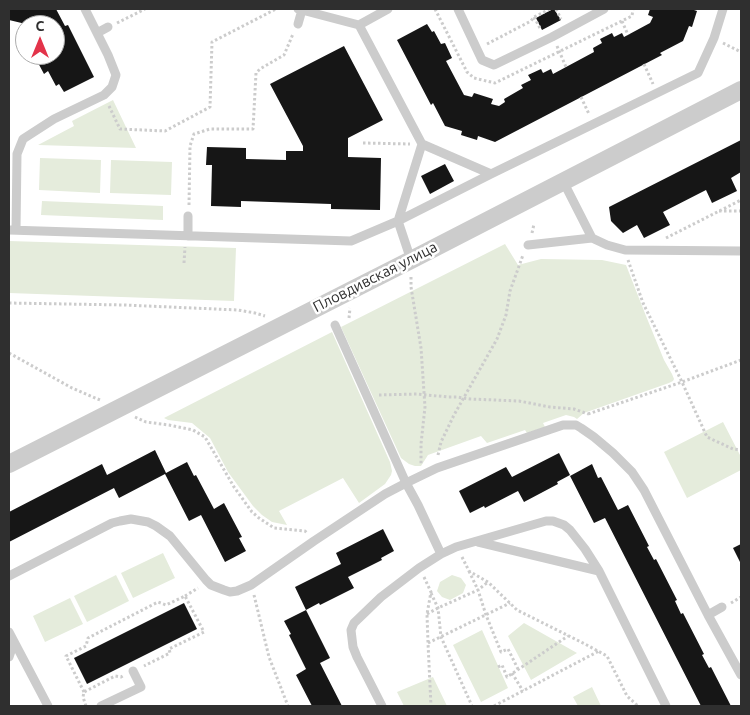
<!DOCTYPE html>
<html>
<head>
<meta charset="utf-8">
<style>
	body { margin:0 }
	#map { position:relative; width:750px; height:715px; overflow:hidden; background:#fff; font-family:Ubuntu,sans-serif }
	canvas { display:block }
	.frame { position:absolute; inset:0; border:10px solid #2f2f2f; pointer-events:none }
	.north { position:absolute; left:15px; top:15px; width:50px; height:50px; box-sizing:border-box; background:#fff; border:1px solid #acacac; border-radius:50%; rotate:0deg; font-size:14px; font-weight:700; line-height:20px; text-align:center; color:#2f2f2f }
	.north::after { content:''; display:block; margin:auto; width:18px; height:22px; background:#e3334a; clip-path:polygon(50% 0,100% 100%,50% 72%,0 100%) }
</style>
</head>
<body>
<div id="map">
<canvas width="750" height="715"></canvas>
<div class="frame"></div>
<div class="north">С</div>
</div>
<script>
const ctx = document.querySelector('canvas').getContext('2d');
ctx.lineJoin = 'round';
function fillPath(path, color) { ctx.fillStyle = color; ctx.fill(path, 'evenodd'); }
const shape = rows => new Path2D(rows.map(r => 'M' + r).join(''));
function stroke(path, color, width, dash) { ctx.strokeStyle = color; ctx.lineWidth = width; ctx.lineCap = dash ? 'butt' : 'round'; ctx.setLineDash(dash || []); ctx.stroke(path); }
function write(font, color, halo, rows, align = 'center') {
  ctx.font = font + ' Ubuntu,sans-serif'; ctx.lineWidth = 5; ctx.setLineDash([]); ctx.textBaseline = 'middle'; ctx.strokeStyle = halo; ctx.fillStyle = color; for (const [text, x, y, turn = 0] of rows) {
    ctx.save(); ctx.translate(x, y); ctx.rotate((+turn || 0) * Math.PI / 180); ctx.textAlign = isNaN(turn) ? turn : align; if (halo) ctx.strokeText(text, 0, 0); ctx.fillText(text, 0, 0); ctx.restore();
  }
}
fillPath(shape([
	[113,100,136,148,38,145,74,126,72,121],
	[40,158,101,160,100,193,39,190],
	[111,160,172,162,171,195,110,193],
	[42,201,163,206,163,220,41,215],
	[9,241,236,248,234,301,9,293],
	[505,244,518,265,541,259,602,260,626,265,646,316,664,360,672,374,674,379,673,381,669,383,584,413,577,419,574,417,566,415,543,423,545,427,527,433,525,430,487,443,481,436,428,455,421,466,415,466,409,464,401,458,341,327],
	[332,332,390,462,392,471,391,475,385,484,359,503,343,478,279,511,287,525,272,522,262,515,253,506,228,472,210,438,192,423,168,420,164,418],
	[723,422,741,457,741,470,687,498,664,452],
	[163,553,175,578,133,598,121,573],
	[116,575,129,601,87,622,74,596],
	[452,575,461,578,466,585,463,593,450,600,442,597,437,591,440,582],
	[70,598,83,624,45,642,33,616],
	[524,623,577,653,531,680,508,636],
	[482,630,508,688,481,702,453,645],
	[433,677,447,706,404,706,397,692],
	[592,687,601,706,578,706,573,697]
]), '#e5ecdc');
fillPath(shape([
	[9,9,56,9,65,26,68,25,94,77,64,92,59,84,56,86,48,71,44,74,36,59,41,56,40,55,55,55,55,25,30,25,9,20],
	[553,9,554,9,561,20,542,30,536,18],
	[650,9,694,9,694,10,697,11,692,27,689,26,683,41,660,53,662,55,495,142,478,136,477,140,461,135,462,131,445,126,433,103,431,105,397,40,427,24,432,32,434,31,441,44,445,43,452,58,446,61,464,95,472,97,474,93,493,99,491,104,499,106,505,102,504,99,523,88,521,85,531,80,528,75,541,69,543,73,551,69,553,74,594,52,593,48,602,43,600,39,612,33,614,37,622,33,624,37,650,23,653,17,648,15],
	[344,46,383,120,348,138,348,157,381,158,380,210,331,209,331,204,241,201,241,207,211,206,212,165,206,165,207,147,246,148,246,159,286,160,286,151,303,151,303,146,270,84],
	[741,140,741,172,731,178,737,191,712,203,706,190,663,212,670,225,644,238,637,225,623,233,611,221,609,207],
	[445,164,454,181,430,194,421,176],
	[155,450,166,473,187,462,194,476,196,475,214,509,224,503,242,537,239,538,246,551,225,562,201,515,189,521,165,474,119,498,114,488,9,542,9,512,102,464,107,475],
	[559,453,570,475,557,482,558,484,524,502,518,491,485,508,484,506,470,513,459,491,506,467,512,477],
	[592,464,598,478,601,477,618,510,628,505,649,546,647,547,654,560,656,559,677,600,675,601,681,614,683,613,704,654,702,655,709,668,711,667,731,706,701,706,605,518,594,523,570,476],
	[383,529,394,551,381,558,382,560,348,577,354,588,320,605,319,603,306,610,330,658,320,663,342,706,312,706,296,675,306,669,289,635,291,634,284,621,306,610,295,587,341,564,336,553],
	[741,544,741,564,733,548],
	[184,603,197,629,87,684,74,658]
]), '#161616');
stroke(shape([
	[435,9,467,72,474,78,495,83,632,16,633,9],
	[556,9,561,19],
	[534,17,541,30],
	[622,21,628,35],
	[117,23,145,9],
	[723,43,739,51,741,51],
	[487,44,531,21,534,17,550,9],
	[557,46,566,67],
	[644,64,653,84],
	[581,97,589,114],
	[109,106,120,129,165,131,210,107,212,42,276,9],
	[363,143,410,144],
	[189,205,190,146,194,134,210,129,253,129,256,73,260,69,284,55,293,34],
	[719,211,741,211],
	[532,233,534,224],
	[666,238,741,200],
	[628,260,643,303,682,382,707,437,733,449,741,450],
	[184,263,185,247],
	[411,277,411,287,421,348,425,407,421,444,421,464],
	[9,303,124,305,238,310,255,313,265,316],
	[349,318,350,308],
	[9,353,72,388,100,400],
	[379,395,417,394,448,397,457,397,470,399,519,401,550,407,574,409,588,414],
	[588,414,682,382,741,360],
	[135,417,146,422,169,425,193,430,205,437,234,487,252,512,259,518,274,528,305,531,307,533],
	[438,455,441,442,454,415,497,339,506,315,510,291,523,255],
	[462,557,469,571,488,582,517,610,585,644,607,656,627,696,638,706],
	[469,571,478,590,486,615,501,652,508,649,518,669],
	[424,577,431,592,427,614,428,643,431,706],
	[431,593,438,608,441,637,472,706],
	[254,595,269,657,288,706],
	[185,596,198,588],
	[731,603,741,597],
	[427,614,438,608,478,590,488,582],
	[428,643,510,603],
	[498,667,502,665,507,677,568,636],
	[512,673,523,691],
	[84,692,66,656,86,646,88,638,158,602,166,605,185,596,204,632,169,649,170,653,144,666],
	[86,706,83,697,84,692,115,676,121,677,124,675],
	[494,706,599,651]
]), '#ccc', 3, [2.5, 2.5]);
stroke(shape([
	[298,9,359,25,422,144,491,174],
	[458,9,482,60,494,65,552,37,604,9],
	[298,24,302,10,303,9],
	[359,25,388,9],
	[97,33,108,27],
	[563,181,592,238],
	[9,230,351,241,398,221,491,174,698,73,714,38,723,9],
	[16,230,17,154,23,139,54,119,104,95,112,87,116,75,108,55,85,9],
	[188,236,188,216],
	[528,245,592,238,607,245,625,250,741,251],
	[411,260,398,221,422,144],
	[335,325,406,483,437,468,563,425,576,425,581,428,594,437,613,453,632,472,644,490,708,615,741,675],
	[478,542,599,571],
	[9,576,112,523,120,521,131,519,148,522,156,526,170,536,206,580,211,585,224,590,230,592,237,591,251,585,314,541,385,494,406,483,418,505,441,554],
	[708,615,722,607],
	[9,632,48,706],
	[9,657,14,642],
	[101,706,141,687,133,671],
	[382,706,357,657,353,647,351,630,354,623,381,597,419,568,441,554,456,547,546,521,553,521,564,525,570,530,585,549,599,571,666,706]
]), '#ccc', 9);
stroke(shape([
	[9,464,411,260,741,90]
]), '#ccc', 18);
write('15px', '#2f2f2f', '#fff', [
	["Пловдивская улица",375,277,-27]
]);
</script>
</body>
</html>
